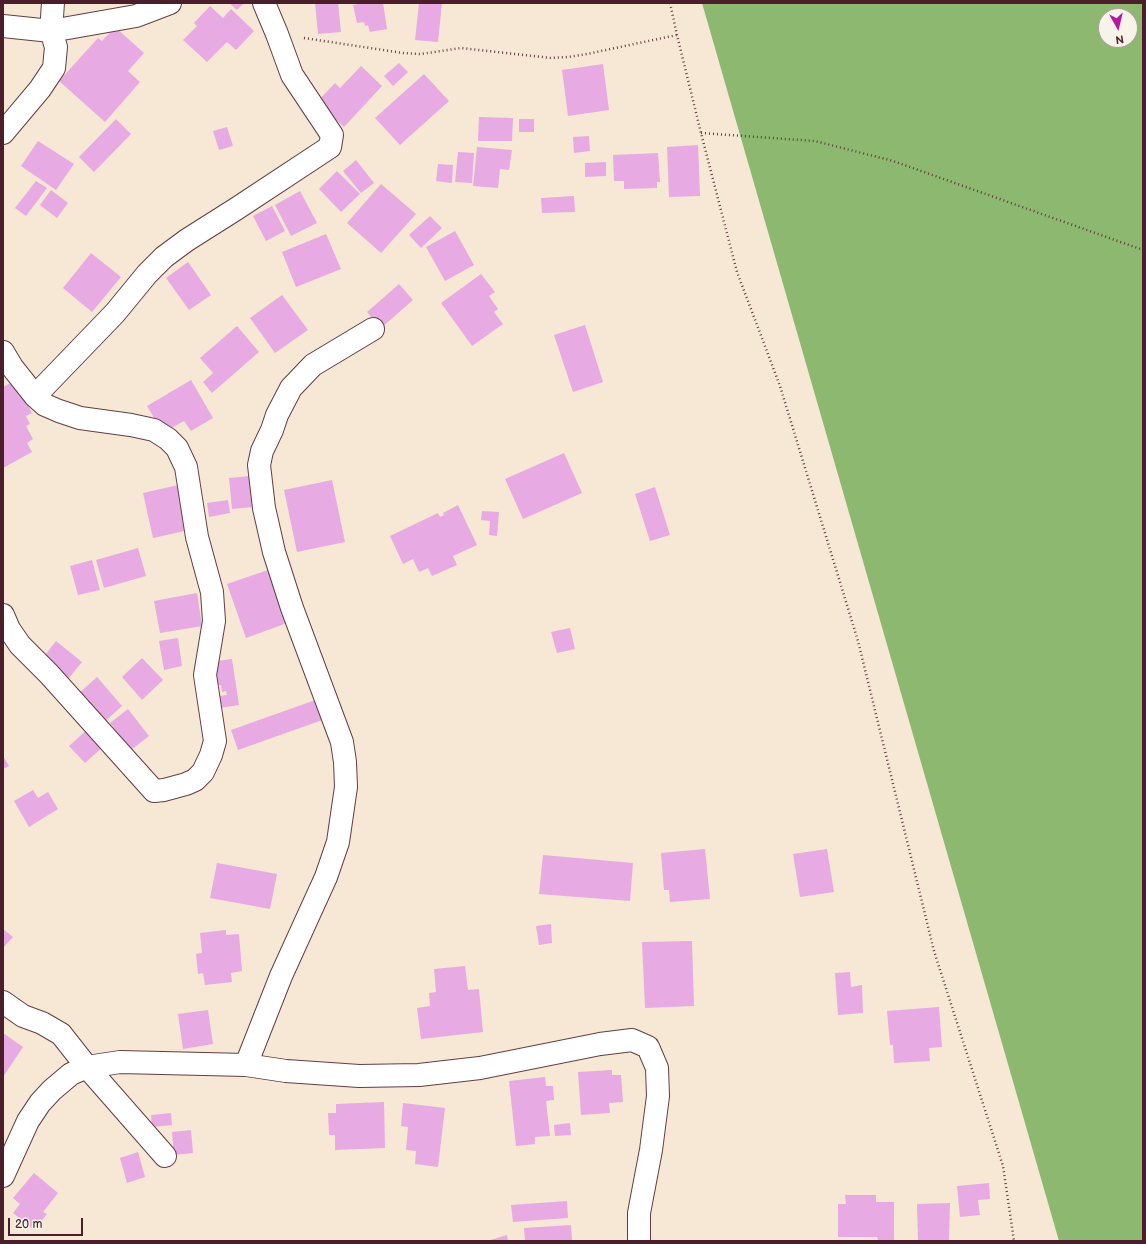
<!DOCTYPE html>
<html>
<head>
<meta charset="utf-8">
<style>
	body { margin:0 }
	#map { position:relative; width:1146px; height:1244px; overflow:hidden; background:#f6e8d4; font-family:"Balsamiq Sans",sans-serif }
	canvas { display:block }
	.frame { position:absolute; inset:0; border:4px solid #4a1f2b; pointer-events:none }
	.north { position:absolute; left:1098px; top:8px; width:40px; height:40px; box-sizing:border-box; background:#f7f3e8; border:1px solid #b29e9c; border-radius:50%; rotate:172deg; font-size:11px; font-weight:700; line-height:16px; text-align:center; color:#4a1f2b }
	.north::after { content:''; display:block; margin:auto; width:14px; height:18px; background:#b5179e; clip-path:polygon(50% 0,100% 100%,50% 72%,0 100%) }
	.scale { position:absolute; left:8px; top:1218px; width:75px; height:18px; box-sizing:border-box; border:2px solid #4a1f2b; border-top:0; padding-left:5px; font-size:12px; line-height:14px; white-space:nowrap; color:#4a1f2b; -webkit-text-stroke:3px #f7f3e8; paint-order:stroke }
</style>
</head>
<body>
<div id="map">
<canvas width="1146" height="1244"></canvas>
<div class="frame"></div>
<div class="north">N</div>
<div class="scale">20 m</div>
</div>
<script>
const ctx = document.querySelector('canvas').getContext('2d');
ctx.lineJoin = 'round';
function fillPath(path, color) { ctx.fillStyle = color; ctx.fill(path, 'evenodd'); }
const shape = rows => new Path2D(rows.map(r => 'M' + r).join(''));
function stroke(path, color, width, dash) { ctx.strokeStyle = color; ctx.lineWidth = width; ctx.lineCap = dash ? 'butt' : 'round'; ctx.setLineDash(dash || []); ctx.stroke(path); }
fillPath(shape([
	[702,3,1143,3,1143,1241,1059,1241],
	[1106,16,1130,16,1130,40,1106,40]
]), '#8db86f');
fillPath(shape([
	[229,3,244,3,237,10],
	[315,3,338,3,341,32,318,34],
	[364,3,383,3,387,29,370,32,368,25,365,26,364,22,357,23,353,5],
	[419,3,442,3,438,42,415,40],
	[210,6,223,18,231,9,254,31,236,50,227,42,207,62,183,40,197,26,194,23],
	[115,27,144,53,128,71,140,82,105,122,59,81,98,38,102,41],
	[399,63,408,72,393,86,384,76],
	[603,64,609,110,568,116,562,70],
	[361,66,382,86,344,127,317,102,335,83,340,88],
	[424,74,449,101,400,145,375,118],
	[479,117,513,118,512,141,478,141],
	[116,119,131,134,94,172,79,157],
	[519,119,534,119,534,132,519,132],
	[227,127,233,146,219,150,213,131],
	[589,136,590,151,574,153,573,137],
	[38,141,74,164,56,190,21,166],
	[698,145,700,196,669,197,667,147],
	[477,147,512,150,509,170,500,169,498,188,473,186],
	[458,152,474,153,472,183,455,182],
	[658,153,660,182,657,182,657,188,624,189,624,181,614,181,613,155],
	[356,160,374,183,361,193,343,171],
	[606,162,606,176,585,177,585,163],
	[438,164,453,165,452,183,436,181],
	[337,171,360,194,341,212,319,189],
	[36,181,47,188,26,216,15,208],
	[381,184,416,214,381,253,347,223],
	[51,190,68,203,57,218,40,205],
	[300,191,317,223,291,236,275,205],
	[574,196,575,212,542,213,541,198],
	[272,206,285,231,266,241,253,216],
	[430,216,442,228,421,248,409,235],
	[455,231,474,265,445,281,426,247],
	[326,234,341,269,296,287,282,252],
	[91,253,121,277,92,312,63,288],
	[188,262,211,295,189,310,166,278],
	[481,274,495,292,489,296,498,309,494,312,503,324,472,346,441,303],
	[399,284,413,300,381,328,367,312],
	[282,295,308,330,275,353,250,318],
	[585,325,603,382,573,392,554,335],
	[237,326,259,352,212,393,203,382,213,373,200,358],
	[18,379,32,405,29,407,32,413,26,416,30,424,26,426,33,439,27,443,32,452,3,468,3,387],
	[191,380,213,418,191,431,184,421,163,433,147,406],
	[564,453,582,493,523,519,505,479],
	[250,476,253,507,232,509,229,478],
	[332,480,345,542,297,552,284,490],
	[178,485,189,530,153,538,143,493],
	[655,487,670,535,650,541,635,494],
	[228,500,230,513,209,517,207,503],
	[458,505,477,545,453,556,457,565,432,576,428,568,419,572,413,559,403,564,390,536,438,513,440,517,444,515,443,513],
	[482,511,499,512,497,536,489,535,490,521,481,520],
	[138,548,146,576,104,588,96,560],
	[92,560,100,590,78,595,70,566],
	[268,570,287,623,246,638,227,584],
	[197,593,202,626,160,633,154,601],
	[570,628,575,649,557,653,551,632],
	[178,638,182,666,164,670,159,641],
	[56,641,82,662,65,683,39,663],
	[142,658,163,680,142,700,122,677],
	[232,659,239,705,214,709,213,697,227,695,226,691,222,692,221,685,213,686,210,662],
	[97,677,122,706,102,724,76,696],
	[321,698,328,718,238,750,231,730],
	[128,709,149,736,131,750,110,723],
	[90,727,105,745,85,763,69,746],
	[3,756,9,766,3,769],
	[33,790,38,798,48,792,58,809,29,827,14,801],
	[705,849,710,899,670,902,669,890,664,890,661,853],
	[827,849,834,892,800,897,793,854],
	[543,855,633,863,630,901,539,894],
	[217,863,277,874,270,909,210,898],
	[551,924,552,943,539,945,536,926],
	[3,929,13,937,3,948],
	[226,930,226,935,239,934,242,971,231,973,232,982,205,985,203,973,198,974,196,954,202,953,200,933],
	[692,941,694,1006,645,1008,642,942],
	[465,966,468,990,479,989,483,1032,421,1039,417,1008,430,1006,429,993,436,992,434,969],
	[850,972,851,987,862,985,863,1013,838,1015,835,973],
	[939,1007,942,1047,929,1048,930,1061,894,1063,893,1045,890,1045,887,1011],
	[208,1010,213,1044,183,1049,178,1014],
	[3,1033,23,1047,3,1077],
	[612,1070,612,1075,621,1075,623,1102,609,1103,610,1113,581,1115,578,1072],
	[545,1077,546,1086,553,1086,554,1100,546,1101,550,1136,535,1137,535,1144,516,1146,509,1081],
	[384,1102,385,1148,335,1150,335,1135,329,1135,328,1113,336,1113,336,1104],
	[403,1103,445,1108,438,1167,415,1164,416,1151,406,1150,408,1127,401,1126],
	[171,1113,172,1125,152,1127,151,1115],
	[570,1123,571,1135,555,1136,554,1125],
	[191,1130,193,1153,174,1155,172,1132],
	[138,1152,145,1177,127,1183,120,1158],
	[34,1173,58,1193,43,1212,47,1214,34,1230,13,1213,20,1204,13,1198],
	[989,1183,990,1199,978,1200,980,1215,960,1217,957,1186],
	[845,1195,876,1195,876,1202,894,1202,894,1240,878,1240,877,1237,838,1237,838,1204,846,1204],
	[567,1201,568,1218,513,1222,511,1205],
	[950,1203,949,1240,918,1240,917,1204],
	[571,1225,572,1241,525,1241,524,1228],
	[507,1235,508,1241,487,1241]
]), '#e7aae3');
const minor = shape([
	[3,26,51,31,136,16,170,3],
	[3,133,40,89,54,68,56,47,51,31,53,3],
	[3,352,12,367,35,396,45,405,59,411,80,418,131,425,154,430,168,439,177,448,186,467,197,537,212,592,214,621,205,675,215,741,211,755,203,772,195,780,186,784,164,790,154,791,49,674,20,645,9,629,3,615],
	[35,396,115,313,147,274,164,257,187,240,236,209,330,147,332,135,292,75,277,34,264,3],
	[3,1002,23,1016,42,1023,61,1034,87,1067,165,1156],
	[246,1065,281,976,326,877,338,842,346,787,345,762,342,742,292,608,274,552,264,508,259,465,262,451,272,430,277,415,291,388,313,365,373,329],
	[3,1176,28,1121,40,1103,52,1090,71,1074,87,1067,120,1062,246,1065,286,1071,359,1076,419,1075,480,1068,600,1044,632,1040,648,1047,657,1068,658,1096,651,1150,639,1213,639,1241]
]);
stroke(minor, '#643d44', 24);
stroke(shape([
	[670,3,677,35,701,133,737,272,780,386,858,641,934,951,1003,1166,1014,1241],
	[304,38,403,53,421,54,461,48,551,58,568,57,587,54,677,35],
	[701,133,815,141,893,161,1143,250]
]), '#643d44', 2.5, [1, 3]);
stroke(minor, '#fff', 22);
</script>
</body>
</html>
